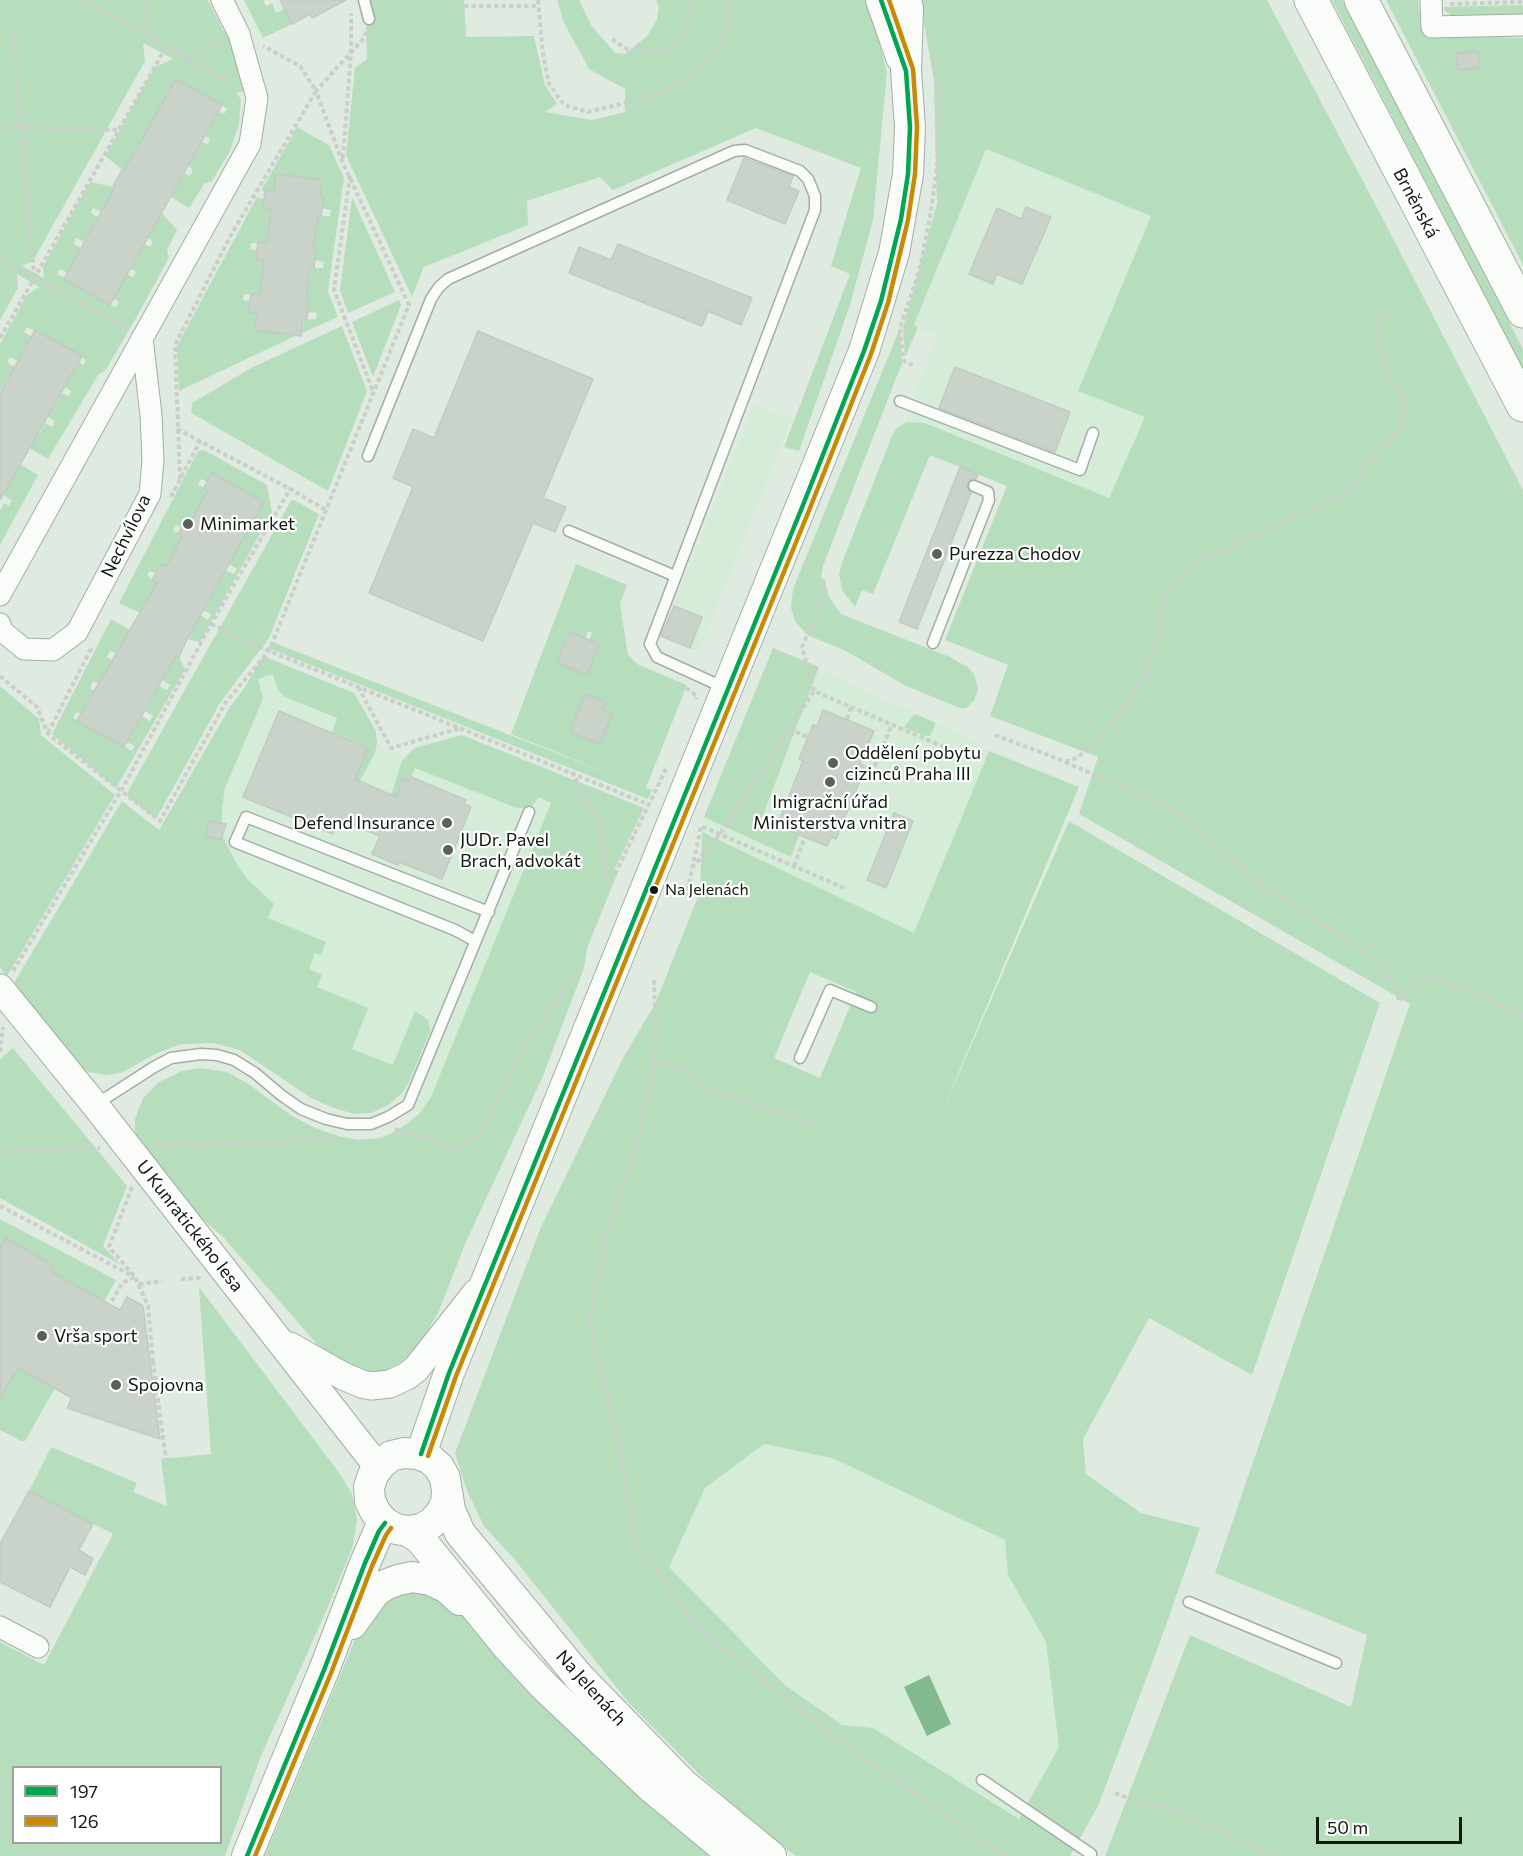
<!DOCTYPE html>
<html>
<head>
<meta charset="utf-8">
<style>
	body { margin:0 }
	#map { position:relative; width:1523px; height:1856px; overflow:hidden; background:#dfebe0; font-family:Commissioner,sans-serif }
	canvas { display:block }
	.legend { position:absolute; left:12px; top:1766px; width:210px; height:78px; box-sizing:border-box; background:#fff; border:2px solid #9fa3a0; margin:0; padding:8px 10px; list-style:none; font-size:18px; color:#101911 }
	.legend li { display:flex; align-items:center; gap:12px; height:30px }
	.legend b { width:30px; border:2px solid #9fa3a0 }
	.scale { position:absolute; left:1316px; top:1817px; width:146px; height:27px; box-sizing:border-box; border:3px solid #101911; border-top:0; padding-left:8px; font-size:18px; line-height:21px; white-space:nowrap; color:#101911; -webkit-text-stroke:4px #fff; paint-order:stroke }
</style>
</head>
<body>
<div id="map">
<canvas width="1523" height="1856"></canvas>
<ul class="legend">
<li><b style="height:8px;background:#00a651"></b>197</li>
<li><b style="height:8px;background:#c98a03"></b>126</li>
</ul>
<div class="scale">50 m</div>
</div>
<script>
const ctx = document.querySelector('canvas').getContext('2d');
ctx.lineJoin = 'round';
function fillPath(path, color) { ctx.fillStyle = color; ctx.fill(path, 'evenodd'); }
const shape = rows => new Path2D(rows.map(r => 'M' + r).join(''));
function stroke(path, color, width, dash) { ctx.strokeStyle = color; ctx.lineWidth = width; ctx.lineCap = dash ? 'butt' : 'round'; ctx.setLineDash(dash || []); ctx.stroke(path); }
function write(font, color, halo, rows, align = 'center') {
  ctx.font = font + ' Commissioner,sans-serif'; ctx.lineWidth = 4.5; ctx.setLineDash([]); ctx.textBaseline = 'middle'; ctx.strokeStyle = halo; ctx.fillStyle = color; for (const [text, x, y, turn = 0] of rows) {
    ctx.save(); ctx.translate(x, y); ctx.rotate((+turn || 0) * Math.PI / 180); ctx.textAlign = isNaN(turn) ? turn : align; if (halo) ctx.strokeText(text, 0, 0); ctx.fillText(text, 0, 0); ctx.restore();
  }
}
fillPath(shape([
	[985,149,1151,216,1079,391,1145,417,1109,498,926,423,906,422,937,335,914,326],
	[754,404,792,419,699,652,661,636],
	[773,648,934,722,989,751,914,934,702,832,704,817],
	[273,674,278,690,285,697,337,719,377,743,405,756,415,768,538,797,551,803,431,1097,419,1114,399,1096,252,1034,223,836,226,824,221,821,222,809,225,788,263,699,258,679],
	[764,1444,832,1458,1005,1541,1008,1575,1046,1642,1059,1747,1019,1819,873,1728,842,1725,785,1685,668,1567,705,1488]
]), '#d5ecd8');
fillPath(shape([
	[0,0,208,0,224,32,227,31,249,90,236,93,241,99,239,124,230,151,212,181,204,184,189,208,166,194,175,179,180,181,185,173,190,176,193,170,188,166,192,148,197,151,202,142,208,144,210,139,205,136,209,118,214,120,219,111,224,114,227,109,222,105,176,79,124,171,105,156,155,67,173,59,143,43,145,61,33,261,22,266,44,278,43,267,90,182,115,187,102,212,93,208,91,213,98,217,84,242,76,238,74,244,81,248,68,273,60,269,57,274,110,305,116,307,119,302,114,299,119,290,115,287,123,272,133,277,136,272,131,269,136,259,132,257,140,242,150,247,153,242,148,238,153,229,149,226,162,213,177,230,167,250,169,258,136,318,105,371,98,375,48,459,26,446,35,430,40,433,45,423,52,427,55,422,44,414,52,400,57,402,62,393,69,396,71,391,61,384,69,369,74,371,79,362,83,365,86,360,27,327,24,332,32,337,18,361,10,357,7,362,15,367,0,391,0,344,27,295,39,287,17,274,18,288,0,320],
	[244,0,263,0,266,6,272,3,276,13,284,9,292,24,263,38],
	[365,0,464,0,466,37,534,36,545,85,557,104,545,112,592,120,625,112,625,89,589,69,564,23,557,0,579,0,591,25,615,53,625,54,647,36,657,20,659,6,656,0,869,0,887,72,873,220,850,305,799,451,784,447,850,274,831,266,861,168,756,128,613,190,600,177,527,201,528,225,424,267,412,297,346,155,355,68,367,59],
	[920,0,1267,0,1383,219,1523,490,1523,1856,1105,1856,1190,1635,1351,1707,1367,1635,1215,1573,1410,1004,1079,814,1098,757,990,716,1008,665,945,640,1007,486,930,455,873,594,862,590,855,607,842,590,839,573,843,560,892,436,897,428,906,422,925,423,1109,498,1145,417,1078,391,1151,216,986,149,914,325,918,328,905,357,903,328,937,203,934,81],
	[1332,0,1342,0,1523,349,1523,369],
	[1386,0,1418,0,1422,35,1523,38,1523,265],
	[1523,5,1523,14,1461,16,1453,16,1445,11,1444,7],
	[297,127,329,145,344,178,328,291,338,317,302,333,304,320,316,319,317,313,308,312,309,302,306,301,311,268,323,268,324,262,315,260,317,250,313,250,318,216,330,216,331,210,322,208,320,198,323,181,277,175,274,192,261,191],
	[257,197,264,199,263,209,272,210,267,244,251,243,250,249,257,250,256,260,264,262,260,295,244,294,243,300,250,301,249,312,257,313,255,330,295,336,179,391,177,346],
	[352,197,395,292,348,313,340,290],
	[399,300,401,305,373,377,352,322],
	[342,326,367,391,328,491,191,413,192,403,253,367],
	[900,328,902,363,823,566,821,577,825,580,829,597,841,614,950,657,969,668,975,676,978,690,974,701,966,708,960,708,906,686,846,651,807,635,795,621,791,608,793,589],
	[204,450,267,485,272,512,200,642,187,639,200,615,208,620,211,614,203,610,225,570,234,574,237,569,229,564,251,524,259,528,262,524,254,519,263,501,213,473,207,482,201,479,198,484,208,491,191,521,187,519,181,528,176,525,173,530,182,537,166,567,156,574,150,571,147,575,157,583,140,613,119,603,198,451],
	[20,464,38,475,0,545,0,511,4,503,9,506,12,501,3,494],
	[292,499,319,514,269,638,220,703,156,819,126,795],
	[576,564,627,585,620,604,628,655,639,665,687,685,646,788,652,790,648,799,268,648,272,642,625,780,511,734],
	[588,631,592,633,589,640,599,645,588,672,584,674,558,663,557,659,568,632,585,639],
	[582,702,599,708,605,702,602,710,612,714,601,741,599,743,571,732,571,729],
	[111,619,134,632,125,647,120,645,115,653,110,651,107,657,116,663,108,678,103,676,98,684,93,681,90,688,99,693,81,714,76,712,73,718,132,751,135,746,127,742,142,716,150,721,153,716,145,711,159,686,167,690,170,685,162,680,176,655,179,657,185,669,116,788,52,734],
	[773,648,819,667,762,818,799,835,791,857,704,817],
	[263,656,354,693,376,731,377,743,375,753,358,784,354,782,368,747,332,732,337,718,285,697,278,690,273,674,258,679,263,699,225,788,222,809,222,823,209,821,206,835,222,835,236,863,247,879,274,904,268,918,326,942,321,955,315,953,309,969,322,975,317,987,368,1008,352,1049,393,1065,415,1011,428,1020,430,1031,409,1082,402,1093,390,1104,371,1113,354,1114,331,1107,311,1098,240,1050,214,1043,181,1044,155,1054,121,1073,105,1075,89,1072,77,1066,14,983,122,801,159,830,230,707,245,687],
	[0,686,39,719,41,735,115,795,7,976,0,968],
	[915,714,936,723,930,736,925,736,904,727],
	[462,735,644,808,614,870,618,872,587,948,584,968,543,1076,465,1244,439,1311,418,1347,401,1362,386,1370,367,1372,355,1369,324,1352,224,1238,191,1209,139,1144,135,1131,135,1119,143,1098,159,1082,182,1071,201,1068,227,1072,247,1083,292,1116,315,1128,338,1136,358,1140,381,1138,400,1129,419,1114,431,1097,551,803,538,797,535,803,529,808,517,808,415,768,409,781,403,780,395,799,390,798,402,761,414,748],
	[989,751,1079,787,934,1131,1069,821,1380,1003,1252,1375,1149,1318,1083,1439,1086,1474,1141,1513,1200,1528,1159,1645,1098,1806,1070,1856,796,1856,771,1839,700,1775,629,1703,515,1560,484,1526,467,1491,455,1453,541,1227,623,1058,655,1004,700,892,702,832,914,933],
	[810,972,856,992,820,1078,774,1058],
	[764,1444,832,1458,1005,1540,1008,1575,1046,1642,1059,1747,1019,1819,873,1728,842,1725,785,1685,669,1567,705,1488],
	[13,1048,127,1186,103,1246,121,1265,0,1198,0,1059],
	[0,1219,116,1280,25,1441,21,1441,0,1430],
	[199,1287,340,1474,352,1494,357,1519,353,1546,328,1607,261,1756,225,1856,0,1856,0,1642,44,1665,113,1534,29,1491,51,1447,137,1483,133,1492,167,1506,161,1459,211,1454],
	[14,1768,220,1768,220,1842,14,1842],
	[403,1588,450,1600,529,1688,595,1755,712,1856,265,1856,366,1613]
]), '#b6debc');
fillPath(shape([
	[929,1675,951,1724,927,1736,904,1687]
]), '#82b98d');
const building = shape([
	[280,0,346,0,312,18,310,14,292,24,280,0],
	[1479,52,1480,68,1458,70,1457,53,1479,52],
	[176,79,222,105,110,305,64,279,115,187,113,186,122,170,124,171,176,79],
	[744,158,793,176,789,187,799,191,785,224,727,200,744,158],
	[276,174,322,180,320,197,324,198,321,216,318,216,313,249,316,250,314,268,310,268,306,301,309,302,307,320,303,319,301,336,255,330,257,313,248,312,251,294,260,295,264,261,256,260,258,242,267,243,271,210,263,209,265,190,274,192,276,174],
	[1026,207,1051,217,1022,284,997,274,993,284,969,274,997,208,1021,219,1026,207],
	[618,244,752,298,741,325,708,311,702,326,569,273,579,247,611,260,618,244],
	[35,330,82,356,0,500,0,394,35,330],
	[478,331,593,379,543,498,566,507,555,532,533,523,483,641,369,593,413,487,393,478,413,429,434,438,478,331],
	[955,367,1070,412,1055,452,939,408,955,367],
	[960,467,978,475,976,479,970,480,967,484,968,490,971,493,917,629,899,622,960,467],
	[212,473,264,502,187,639,179,657,176,655,124,747,77,721,157,583,152,580,161,564,166,567,182,537,178,534,187,519,191,521,208,491,203,489,212,473],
	[674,606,702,617,690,648,661,636,674,606],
	[569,632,599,644,587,675,558,663,559,660,557,660,569,632],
	[585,694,606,702,602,710,612,714,601,741,598,743,571,732,571,729,585,694],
	[823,710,874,731,860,764,864,766,857,788,836,839,831,837,827,846,777,826,803,761,799,759,808,737,813,725,817,726,823,710],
	[279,711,368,748,355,779,396,797,403,779,409,781,411,777,466,800,464,804,471,807,442,879,399,862,398,865,372,854,380,836,339,819,333,834,243,797,279,711],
	[894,813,913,821,886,888,867,880,894,813],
	[209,821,226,824,221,840,206,836,209,821],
	[6,1238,53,1266,50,1271,120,1310,127,1297,143,1306,160,1439,67,1408,72,1398,18,1368,0,1399,0,1249,6,1238],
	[29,1491,93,1524,79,1550,93,1559,85,1575,70,1567,50,1607,0,1582,0,1544,29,1491]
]);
fillPath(building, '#c9d3ca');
stroke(building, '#c0cbc2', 1.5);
const service = shape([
	[364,0,369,19],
	[900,401,1080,470,1093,433],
	[368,456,431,299,439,287,448,279,734,151,745,150,800,171,808,179,815,196,815,210,650,644,657,657,725,688],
	[569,531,675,576],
	[933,643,989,500,988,492,974,486],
	[475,941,455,930,235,842,246,817,489,912],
	[800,1058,830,990,871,1007],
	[95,1105,154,1067,171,1058,201,1054,217,1055,234,1060,255,1073,281,1095,301,1109,326,1119,347,1124,371,1124,388,1117,408,1105,529,812],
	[1189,1602,1336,1663],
	[982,1780,1091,1854,1091,1856]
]);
const minor = shape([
	[1431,0,1432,27,1523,25],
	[0,595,250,144,257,98,239,34,222,0],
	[0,624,1,630,24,649,53,650,77,632,150,494,153,460,151,415,142,338],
	[0,1627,38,1647]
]);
const tertiary = shape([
	[0,988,95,1105,378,1467],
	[290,1346,343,1376,362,1384,371,1386,390,1384,407,1376,416,1369,476,1293]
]);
const secondary = shape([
	[881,0,901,57],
	[421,1454,449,1373,864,351,894,253,908,174,910,127,906,71,908,9,906,0],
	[447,1491,446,1503,440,1514,432,1523,421,1529,408,1531,396,1529,385,1523,376,1513,370,1501,369,1487,373,1475,381,1464,391,1456,404,1453,418,1454,430,1459,439,1467,445,1478,447,1491,450,1510,460,1533,579,1677,682,1783,771,1856],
	[408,1531,420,1539,507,1646,544,1686,652,1788,734,1856],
	[352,1624,375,1592,385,1585,398,1580,412,1577,430,1580,447,1588,460,1600],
	[247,1856,324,1670,365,1563,379,1531,385,1523]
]);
const trunk = shape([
	[1311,0,1523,405],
	[1361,0,1523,311]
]);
stroke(service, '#a4ada5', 13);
stroke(minor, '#a4ada5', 23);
stroke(tertiary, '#a4ada5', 29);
stroke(secondary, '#a4ada5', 32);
stroke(trunk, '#a4ada5', 35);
stroke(shape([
	[83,0,234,85],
	[143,0,153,39],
	[538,0,543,55,549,84,564,105,588,112,641,99,671,88,693,73,711,58,721,41,729,19,727,0],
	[1450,4,1523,2],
	[464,6,538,6],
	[13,34,34,275],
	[612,39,627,49,644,52,661,51,675,44,685,31,692,8,689,0],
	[187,59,221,42],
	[0,127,119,130],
	[343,158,351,52,351,13],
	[350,176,334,290,373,391],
	[0,258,128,329],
	[0,338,166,47],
	[913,365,905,362,903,359,900,328,920,268,930,217,937,168,939,93,933,53],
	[177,429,290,489],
	[180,479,175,345,232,233,316,91,300,66,263,46],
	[171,497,200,441],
	[211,624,269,651,650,805],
	[0,676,37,707,48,734,160,821,226,702,269,651,409,305,342,161,316,91,364,38,366,32],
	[358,687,391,748,461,728],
	[686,688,697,696,696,699],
	[814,691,802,647,820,607,823,577],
	[847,719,851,707],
	[789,729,808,737],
	[48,733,91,649,90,647],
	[995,735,1064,761,1071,761,1079,756,1088,749,1114,721,1147,672,1154,653,1164,603,1170,590,1180,577,1204,559,1353,490,1367,463,1400,429,1402,423,1404,415,1402,398,1383,362,1379,327,1380,320,1384,315,1395,310],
	[1065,762,1171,809,1195,827,1252,877,1370,956,1389,977,1400,1001],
	[864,767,873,771,892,724],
	[572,772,601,829,608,892],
	[794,866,805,837],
	[692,868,720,834,814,691,965,756],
	[615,874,666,769],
	[686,898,701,826,844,888],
	[13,971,121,791,211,624,290,489,326,510],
	[654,980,656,1035,654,1060,635,1154,605,1238,589,1324,621,1451,634,1537,696,1626,850,1749,1006,1856],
	[1400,1000,1415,984,1425,980,1435,980,1494,1001,1523,1015],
	[0,1052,3,1027],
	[654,1060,688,1072,711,1089,820,1125],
	[395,1129,430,1139,456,1150,479,1137,522,1051,581,964],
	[155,1145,212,1145,327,1139,336,1136],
	[0,1151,100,1148],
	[132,1187,109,1247,135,1277,148,1306,153,1361,149,1362],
	[0,1206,131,1275],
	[181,1279,199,1278,198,1276],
	[139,1284,162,1281],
	[101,1321,122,1283,135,1277],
	[153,1361,166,1459],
	[1115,1793,1142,1803,1175,1810,1272,1856]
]), '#cbcecb', 4, [4.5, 3]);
stroke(service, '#fafcfa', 10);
stroke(minor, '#fafcfa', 21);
stroke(tertiary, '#fafcfa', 27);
stroke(secondary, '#fafcfa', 30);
stroke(trunk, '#fafcfa', 33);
stroke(shape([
	[421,1454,449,1373,803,505,864,351,881,301,901,219,908,174,910,127,906,71,881,0],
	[247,1856,324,1670,365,1563,379,1531,385,1523]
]), '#00a651', 4.5);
stroke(shape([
	[428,1456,456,1376,810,508,871,354,888,303,908,220,915,174,917,127,913,69,889,0],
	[255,1856,331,1673,372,1566,386,1535,391,1528]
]), '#c98a03', 4.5);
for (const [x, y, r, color] of [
	[188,524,6,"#586259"],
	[937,554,6,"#586259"],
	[833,763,6,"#586259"],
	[830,782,6,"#586259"],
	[447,823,6,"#586259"],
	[448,850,6,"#586259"],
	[654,890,5,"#101911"],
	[42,1336,6,"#586259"],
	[116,1385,6,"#586259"]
]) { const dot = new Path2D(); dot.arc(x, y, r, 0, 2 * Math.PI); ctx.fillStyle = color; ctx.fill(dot); stroke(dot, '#fff', 2); }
write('16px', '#101911', '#fff', [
	["Na Jelenách",665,890]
], 'left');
write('18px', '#101911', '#fff', [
	["Brněnská",1416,203,62],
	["Nechvílova",126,536,-64],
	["U Kunratického lesa",190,1226,52],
	["Na Jelenách",591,1688,48]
]);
write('18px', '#101911', '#fff', [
	["Minimarket",200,524],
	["Purezza Chodov",949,554],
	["Oddělení pobytu",845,753],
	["cizinců Praha III",845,774],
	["Imigrační úřad",830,802,"center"],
	["Ministerstva vnitra",830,823,"center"],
	["Defend Insurance",435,823,"right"],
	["JUDr. Pavel",460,840],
	["Brach, advokát",460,861],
	["Vrša sport",54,1336],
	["Spojovna",128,1385]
], 'left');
</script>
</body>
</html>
